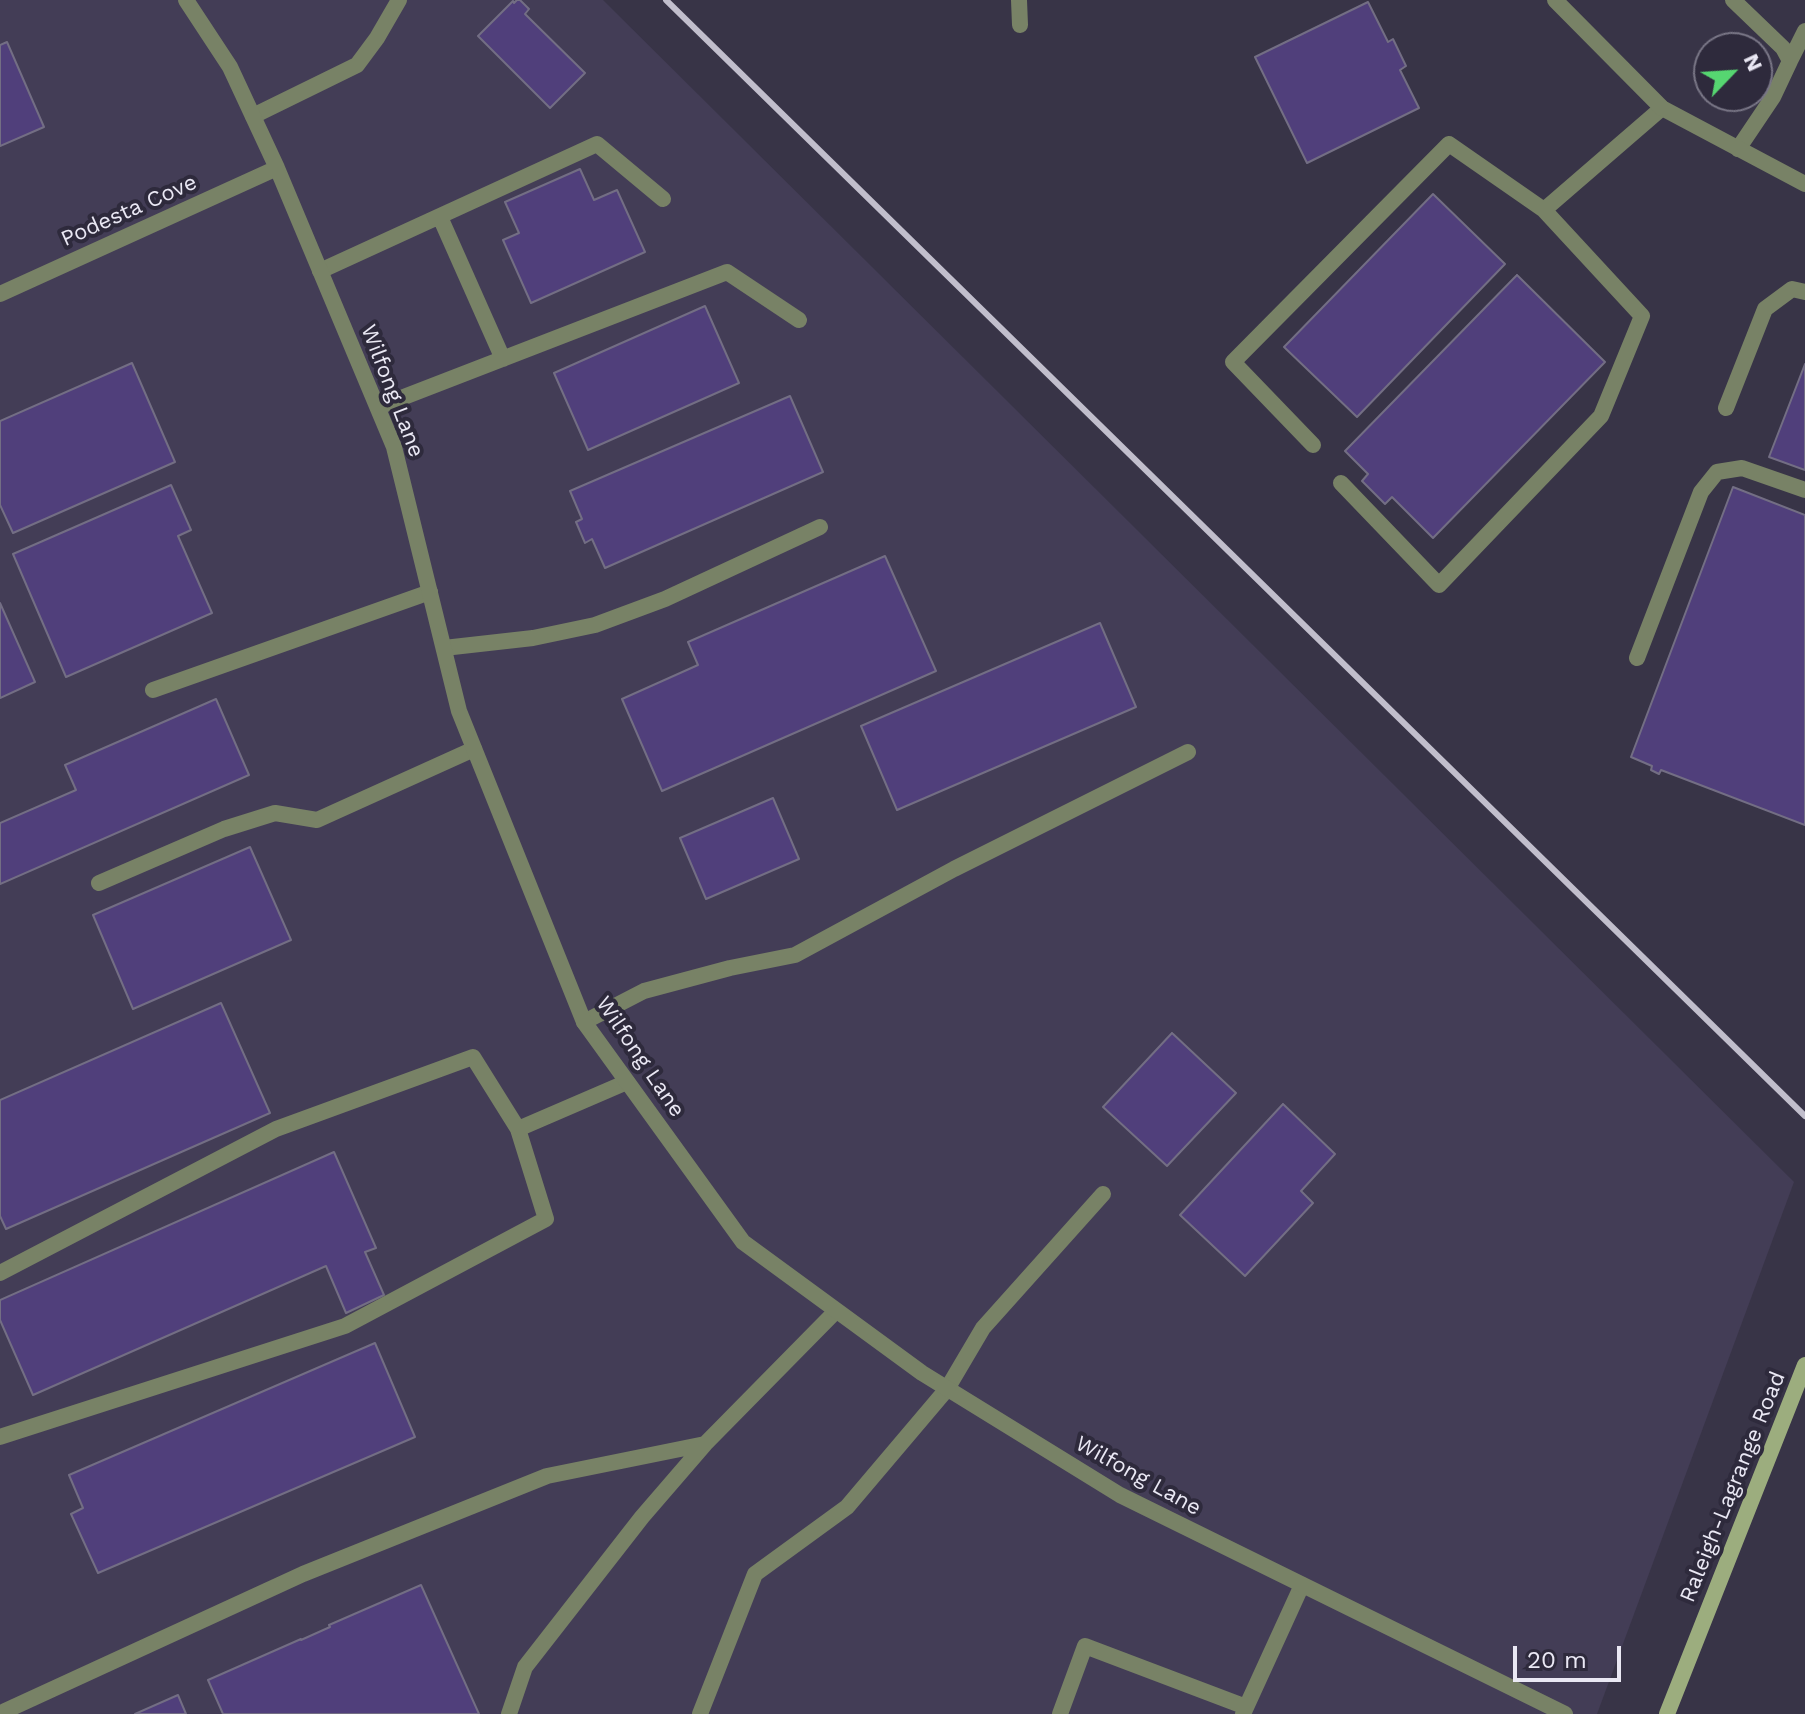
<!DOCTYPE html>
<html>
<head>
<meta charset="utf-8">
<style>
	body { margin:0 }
	#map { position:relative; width:1805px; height:1714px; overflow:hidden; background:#383447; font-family:"Work Sans",sans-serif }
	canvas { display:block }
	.north { position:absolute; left:1693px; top:32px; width:80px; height:80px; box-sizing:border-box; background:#2e2a3c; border:2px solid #797686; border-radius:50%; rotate:65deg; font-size:22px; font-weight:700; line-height:32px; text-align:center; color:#eae8f4 }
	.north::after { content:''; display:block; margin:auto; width:28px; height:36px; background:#56d671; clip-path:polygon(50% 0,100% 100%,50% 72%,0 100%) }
	.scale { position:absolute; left:1513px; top:1646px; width:108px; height:36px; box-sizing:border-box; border:4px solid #eae8f4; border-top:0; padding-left:10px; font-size:24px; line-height:28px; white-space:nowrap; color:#eae8f4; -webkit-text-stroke:6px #2e2a3c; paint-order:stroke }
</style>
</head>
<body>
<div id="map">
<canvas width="1805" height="1714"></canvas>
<div class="north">N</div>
<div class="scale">20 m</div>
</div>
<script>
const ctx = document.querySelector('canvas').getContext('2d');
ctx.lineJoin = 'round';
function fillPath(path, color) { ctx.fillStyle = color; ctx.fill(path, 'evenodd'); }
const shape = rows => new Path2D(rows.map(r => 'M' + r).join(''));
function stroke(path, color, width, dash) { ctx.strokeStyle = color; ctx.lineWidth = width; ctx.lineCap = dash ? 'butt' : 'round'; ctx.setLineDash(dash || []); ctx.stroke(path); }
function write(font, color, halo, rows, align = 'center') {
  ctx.font = font + ' "Work Sans",sans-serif'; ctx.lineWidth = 8; ctx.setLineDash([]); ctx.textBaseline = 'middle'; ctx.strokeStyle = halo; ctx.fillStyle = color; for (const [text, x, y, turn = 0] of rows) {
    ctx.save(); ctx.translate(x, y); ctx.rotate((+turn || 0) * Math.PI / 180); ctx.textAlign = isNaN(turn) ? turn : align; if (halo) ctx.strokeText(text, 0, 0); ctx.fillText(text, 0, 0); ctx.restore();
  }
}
fillPath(shape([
	[0,0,603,0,1794,1182,1597,1714,0,1714]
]), '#433d56');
const building = shape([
	[517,0,520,0,529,9,525,14,585,73,550,108,478,36,513,1,514,3,517,0],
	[1368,2,1388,42,1393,39,1406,66,1400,70,1419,108,1307,163,1255,57,1368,2],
	[7,42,44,127,0,146,0,45,7,42],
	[580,169,594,200,617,190,645,252,531,303,503,240,519,233,505,202,580,169],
	[1433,194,1505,264,1357,417,1284,347,1433,194],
	[1517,275,1605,362,1433,538,1392,497,1385,504,1362,481,1368,474,1345,451,1517,275],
	[705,306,739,383,588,450,554,373,705,306],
	[132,363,175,462,13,533,0,505,0,421,132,363],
	[1805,364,1805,470,1769,457,1805,364],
	[790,396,823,472,605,568,592,539,585,543,576,522,582,519,570,491,790,396],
	[171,485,191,530,178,536,212,613,66,677,13,554,171,485],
	[1733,487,1805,515,1805,825,1661,770,1659,774,1651,770,1652,766,1631,757,1733,487],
	[885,556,936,671,662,791,622,699,698,665,688,642,885,556],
	[0,603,35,682,0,698,0,603],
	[1100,623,1136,707,897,810,861,726,1100,623],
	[216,699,249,775,0,884,0,823,76,790,65,765,216,699],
	[773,798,799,859,706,899,680,838,773,798],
	[250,847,291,940,133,1009,93,915,250,847],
	[221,1003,270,1113,6,1229,0,1216,0,1100,221,1003],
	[1172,1033,1236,1093,1167,1166,1103,1107,1172,1033],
	[1283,1104,1335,1154,1301,1191,1313,1203,1245,1276,1180,1215,1283,1104],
	[334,1152,376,1248,365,1252,384,1295,346,1313,326,1266,33,1395,0,1320,0,1300,334,1152],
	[375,1343,415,1437,98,1573,71,1514,83,1508,69,1475,375,1343],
	[421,1585,479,1714,223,1714,208,1680,301,1639,301,1640,330,1627,329,1625,421,1585],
	[178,1695,186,1714,135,1714,178,1695]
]);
fillPath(building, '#503f7b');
stroke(building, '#736e84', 2);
stroke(shape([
	[1019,0,1020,25],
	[1733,0,1783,48,1790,61,1773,97,1738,149],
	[1790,61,1805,31],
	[253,116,357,65,377,38,399,0],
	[440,217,503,359],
	[320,271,597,144,663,199],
	[378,407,727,272,799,320],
	[1726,408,1765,309,1792,289,1805,292],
	[1313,445,1233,362,1449,144,1544,210,1662,108],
	[1341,483,1439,585,1601,416,1642,316,1544,210],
	[444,648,533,638,595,625,665,599,820,527],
	[1637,658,1701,492,1717,472,1742,468,1805,490],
	[153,690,430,592],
	[99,883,224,829,275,813,317,820,474,749],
	[584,1022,644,991,730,968,795,955,954,869,1188,752],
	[518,1129,627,1082],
	[0,1273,276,1129,473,1057,518,1129,546,1219,345,1326,0,1437],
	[7,1714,5,1711,303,1574,547,1476,705,1444,836,1311],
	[509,1714,525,1667,642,1517,705,1444],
	[700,1714,755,1574,847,1507,947,1389,983,1328,1103,1194],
	[1060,1714,1085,1646,1246,1707],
	[1243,1714,1302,1585]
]), '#788266', 16);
stroke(shape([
	[186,0,230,67,277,168,394,447,459,711,584,1022,743,1242,922,1373,1120,1495,1565,1714],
	[1555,0,1662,108,1805,184],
	[0,294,277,168]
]), '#788266', 16);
stroke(shape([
	[1667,1714,1805,1365]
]), '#9cad7e', 16);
stroke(shape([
	[666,0,1805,1116]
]), '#c1becc', 6);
write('22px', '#eae8f4', '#2e2a3c', [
	["Podesta Cove",129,211,-24],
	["Wilfong Lane",392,391,69],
	["Wilfong Lane",640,1057,56],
	["Wilfong Lane",1138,1476,29],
	["Raleigh-Lagrange Road",1733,1487,-68]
]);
</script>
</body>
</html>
